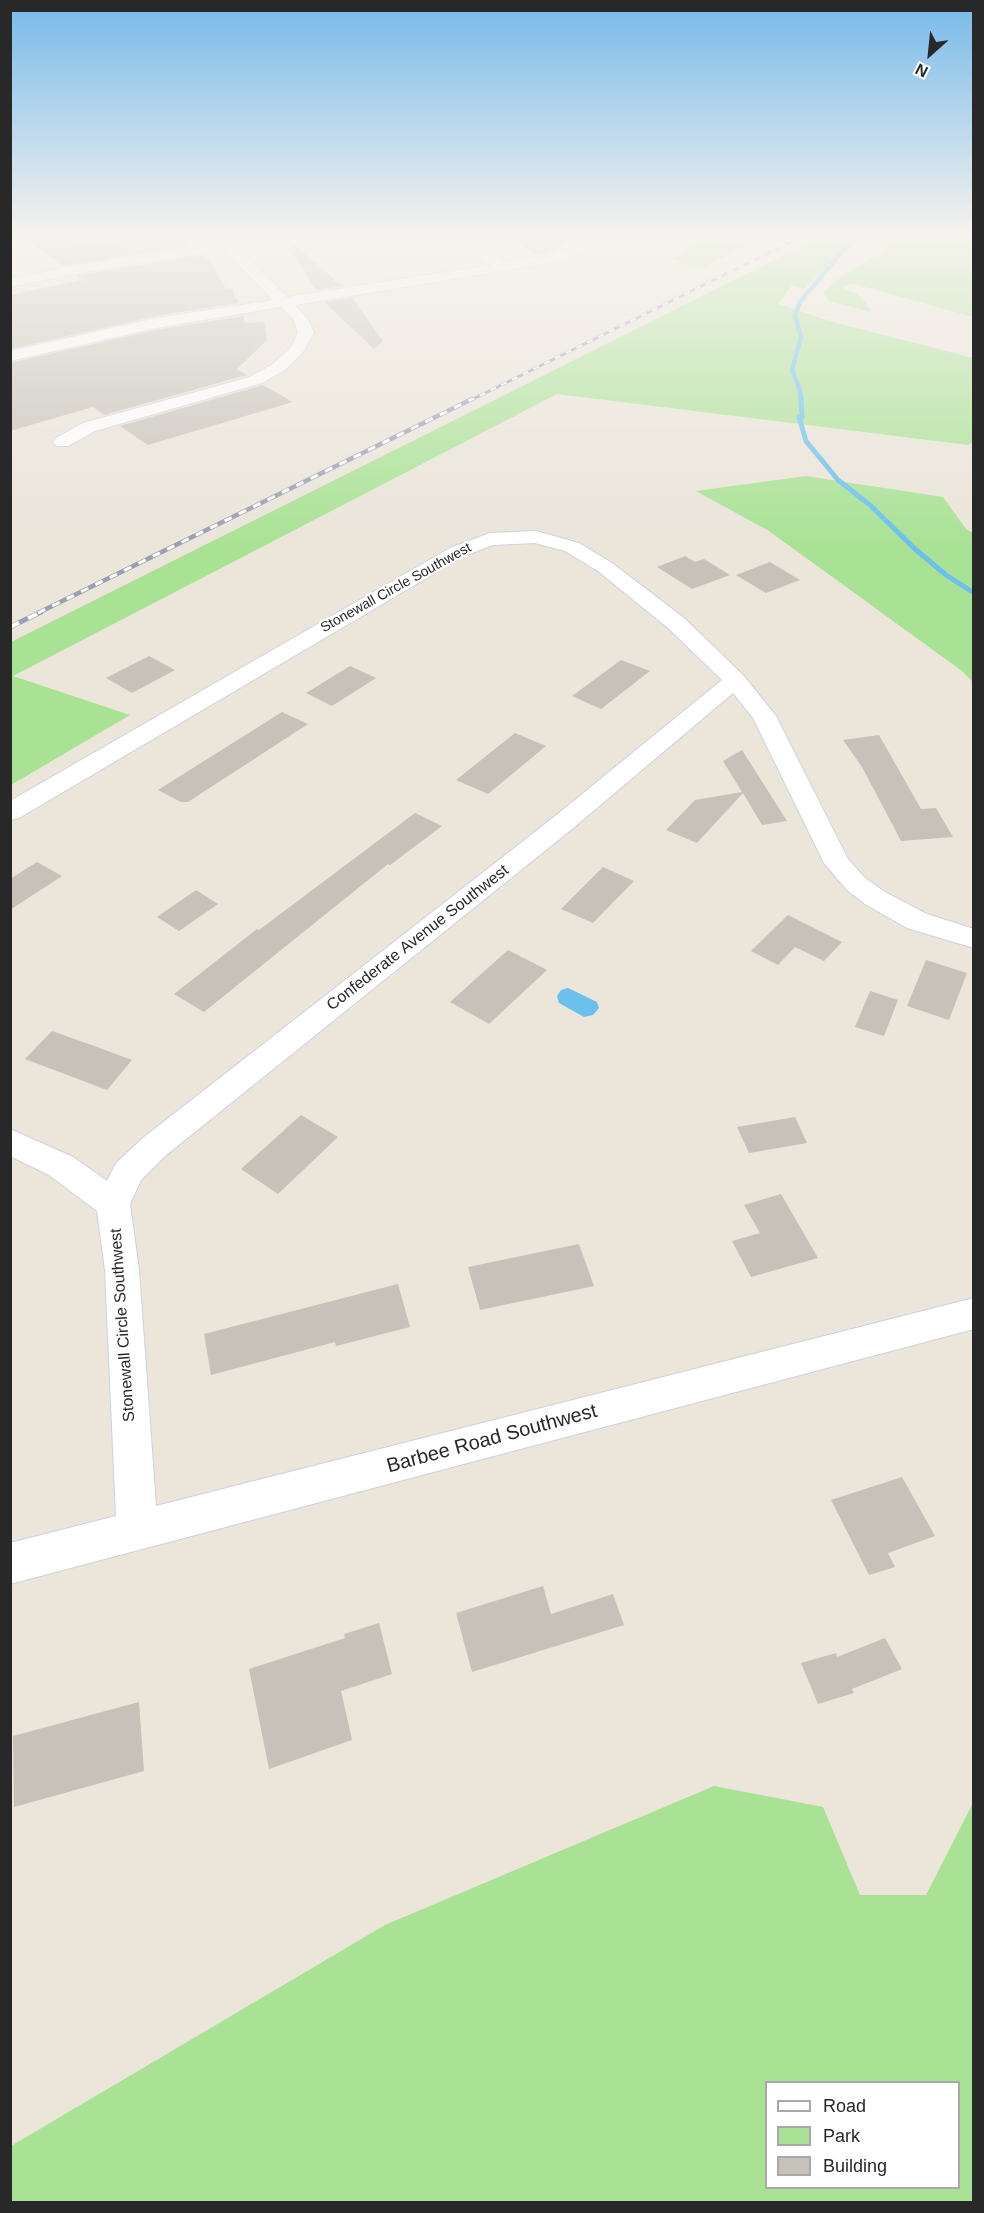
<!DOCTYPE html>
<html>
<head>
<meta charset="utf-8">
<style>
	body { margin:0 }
	#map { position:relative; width:984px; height:2213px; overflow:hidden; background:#ebe5da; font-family:Arial,sans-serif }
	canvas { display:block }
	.frame { position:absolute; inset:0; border:12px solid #282828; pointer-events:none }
	.legend { position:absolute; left:765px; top:2081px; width:195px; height:108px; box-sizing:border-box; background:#fff; border:2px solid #a9a9a9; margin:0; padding:8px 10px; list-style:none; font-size:18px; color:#282828 }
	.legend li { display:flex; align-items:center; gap:12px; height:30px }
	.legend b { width:30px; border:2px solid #a9a9a9 }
	.north { position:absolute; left:900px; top:24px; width:60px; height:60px; -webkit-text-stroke:4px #fff; paint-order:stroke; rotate:207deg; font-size:16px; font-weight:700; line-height:24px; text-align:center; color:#282828 }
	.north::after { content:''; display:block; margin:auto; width:21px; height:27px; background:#282828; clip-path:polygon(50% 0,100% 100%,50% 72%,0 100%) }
</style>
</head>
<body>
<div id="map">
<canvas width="984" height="2213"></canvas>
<div class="frame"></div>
<ul class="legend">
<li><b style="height:8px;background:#fff"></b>Road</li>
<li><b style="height:16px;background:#a9e295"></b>Park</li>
<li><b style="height:16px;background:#c6c2b9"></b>Building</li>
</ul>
<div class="north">N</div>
</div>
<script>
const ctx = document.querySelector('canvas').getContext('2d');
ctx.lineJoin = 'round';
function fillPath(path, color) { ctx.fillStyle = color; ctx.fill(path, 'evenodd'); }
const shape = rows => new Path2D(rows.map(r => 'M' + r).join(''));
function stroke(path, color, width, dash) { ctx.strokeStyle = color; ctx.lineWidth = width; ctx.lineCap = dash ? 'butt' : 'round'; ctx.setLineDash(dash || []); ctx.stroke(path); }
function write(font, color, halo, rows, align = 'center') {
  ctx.font = font + ' Arial,sans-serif'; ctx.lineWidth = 4.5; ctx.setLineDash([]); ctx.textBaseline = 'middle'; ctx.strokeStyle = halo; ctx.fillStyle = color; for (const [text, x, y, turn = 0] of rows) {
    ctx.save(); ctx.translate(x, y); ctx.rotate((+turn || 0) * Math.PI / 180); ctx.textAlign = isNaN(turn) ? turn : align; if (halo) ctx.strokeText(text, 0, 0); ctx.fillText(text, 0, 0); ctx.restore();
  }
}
fillPath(shape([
	[713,232,770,232,703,268,671,259],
	[830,232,861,232,804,289,792,285,778,304,833,322,973,358,973,442,968,445,557,394,13,676,130,715,11,785,11,642],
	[893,232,973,232,973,317,851,283,842,289,856,293,865,302,871,312,829,301,823,293,843,275,882,253,893,239],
	[806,476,943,497,966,529,973,533,973,682,962,671,769,531,696,491],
	[714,1786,823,1807,860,1895,926,1895,973,1803,973,2202,11,2202,11,2146,385,1925],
	[958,2082,958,2188,766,2188,766,2082]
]), '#a9e295');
fillPath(shape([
	[568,988,597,1002,599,1008,593,1015,584,1017,559,1003,557,996,561,990]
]), '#6bc0ee');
stroke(shape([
	[801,401,800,390,792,370,801,337,795,315,800,302,841,253,867,232]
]), '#6bc0ee', 4.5);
stroke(shape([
	[801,399,802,417,799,417,806,441,838,480,870,505,915,549,946,575,974,593]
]), '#6bc0ee', 5);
fillPath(shape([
	[18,232,57,232,89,245,173,232,190,245,63,266],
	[506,232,581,232,549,252,536,255],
	[294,244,342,286,316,290,289,249],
	[204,255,209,260,226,289,232,288,238,303,156,316,10,349,10,295,82,280,76,276,83,274],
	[352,298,383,341,374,349,324,302],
	[243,316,245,323,264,322,267,340,237,369,247,375,104,415,93,407,10,431,10,363,156,330],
	[263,385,293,402,148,445,120,426],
	[685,556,695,562,704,559,730,575,692,589,657,567],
	[770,562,800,580,766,593,736,575],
	[149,656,175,670,132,693,106,678],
	[621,660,650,671,601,709,572,696],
	[350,666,376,678,332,706,306,693],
	[282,712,308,724,188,802,181,802,158,790],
	[515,733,546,746,488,794,456,780],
	[879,735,921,809,936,808,953,837,901,841,862,767,843,740],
	[742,750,787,821,762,825,743,793,697,843,666,830,695,800,742,792,723,761],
	[415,813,442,826,390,865,388,864,204,1012,174,994,257,929,259,930],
	[37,862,62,876,10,910,10,879],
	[603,867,634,881,593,923,561,909],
	[196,890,218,904,179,931,157,917],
	[788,915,842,942,824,961,795,947,778,965,751,951],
	[508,950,547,970,489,1024,450,1002],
	[926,960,967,973,949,1020,907,1006],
	[870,991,898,1000,884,1036,855,1027],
	[52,1031,97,1047,132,1060,107,1090,25,1059],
	[301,1115,338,1137,278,1194,241,1169],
	[795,1117,807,1143,749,1153,737,1127],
	[781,1194,818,1258,751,1277,732,1241,760,1233,744,1205],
	[579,1244,594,1286,480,1310,468,1267],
	[398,1284,410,1327,336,1346,335,1342,211,1375,204,1334],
	[902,1477,935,1536,888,1553,895,1567,869,1575,831,1500],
	[543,1586,551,1614,613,1594,624,1625,472,1672,456,1613],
	[379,1623,392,1674,341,1691,352,1740,269,1769,249,1669,345,1638,344,1634],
	[885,1638,902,1669,852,1689,854,1693,818,1704,801,1663,836,1653,837,1657],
	[139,1702,144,1771,14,1807,13,1736]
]), '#c6c2b9');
const minor = shape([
	[207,232,221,232,287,297,491,265,449,232,464,232,505,262,544,256,592,242,611,232,627,232,602,248,545,264,295,305,308,319,314,333,303,352,285,370,262,383,95,431,68,446,56,446,53,442,56,438,83,423,250,377,273,364,291,347,298,333,294,320,281,307,156,328,10,361,10,351,156,318,273,300,224,250,83,272,10,287,10,279,83,264,217,243,207,232],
	[536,531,579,543,612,563,684,618,743,675,776,716,848,859,865,878,885,892,927,914,974,929,974,948,907,928,865,904,847,890,824,863,753,718,733,693,572,829,165,1156,141,1180,130,1204,139,1270,156,1506,974,1298,974,1329,10,1584,10,1543,116,1516,105,1270,97,1211,49,1175,10,1156,10,1129,73,1157,107,1181,116,1163,143,1138,554,817,722,680,668,628,598,571,565,551,535,543,493,545,464,556,19,818,10,820,10,801,450,548,490,533,536,531]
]);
stroke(minor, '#cfd1e2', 2);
fillPath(minor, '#fff');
const railFar2 = shape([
	[469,401,811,232]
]);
const railFar1 = shape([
	[38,613,472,399]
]);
const rail = shape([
	[10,627,41,612]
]);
stroke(railFar2, '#9d9eb3', 3);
stroke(railFar1, '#9d9eb3', 4.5);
stroke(rail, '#9d9eb3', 5);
stroke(railFar2, '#fff', 2, [6]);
stroke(railFar1, '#fff', 3, [8]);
stroke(rail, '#fff', 4, [10]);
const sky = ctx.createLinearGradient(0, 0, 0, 542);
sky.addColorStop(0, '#76b9ea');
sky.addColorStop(0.43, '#f6f3ee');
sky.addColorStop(1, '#f6f3ee00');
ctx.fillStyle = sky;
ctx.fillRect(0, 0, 984, 542);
write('14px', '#282828', '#fff', [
	["Stonewall Circle Southwest",396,588,-29]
]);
write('16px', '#282828', '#fff', [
	["Confederate Avenue Southwest",418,938,-38],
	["Stonewall Circle Southwest",123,1325,-94]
]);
write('20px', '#282828', '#fff', [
	["Barbee Road Southwest",492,1439,-15]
]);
</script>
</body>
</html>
